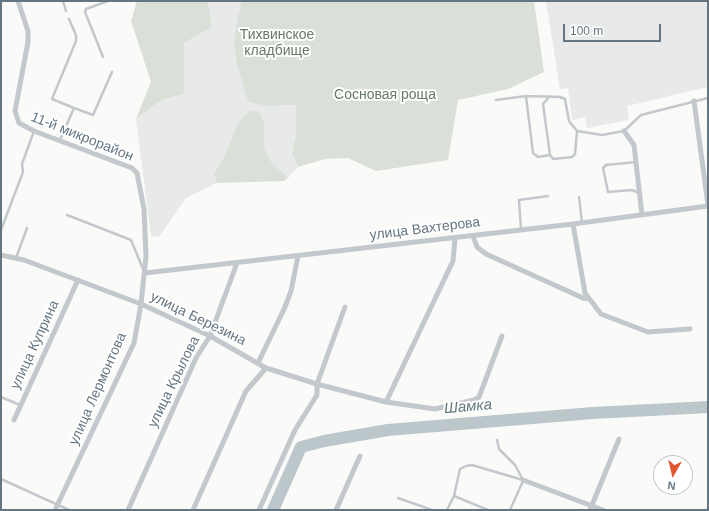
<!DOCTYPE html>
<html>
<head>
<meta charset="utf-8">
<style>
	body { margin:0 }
	#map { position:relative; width:709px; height:511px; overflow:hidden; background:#fafaf8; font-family:Helvetica,sans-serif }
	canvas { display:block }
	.frame { position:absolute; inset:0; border:2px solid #657683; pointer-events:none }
	.north { position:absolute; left:653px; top:455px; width:40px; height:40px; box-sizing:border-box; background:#fff; border:1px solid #c1c8cd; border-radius:50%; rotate:188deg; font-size:11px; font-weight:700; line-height:16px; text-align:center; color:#657683 }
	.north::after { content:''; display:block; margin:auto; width:14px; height:18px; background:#e4572e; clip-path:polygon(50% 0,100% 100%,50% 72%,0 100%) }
	.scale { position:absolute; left:563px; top:24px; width:98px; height:18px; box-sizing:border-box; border:2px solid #657683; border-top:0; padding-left:5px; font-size:12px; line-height:14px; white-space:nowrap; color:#657683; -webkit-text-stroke:3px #fff; paint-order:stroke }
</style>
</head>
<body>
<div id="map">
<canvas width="709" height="511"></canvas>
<div class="frame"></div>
<div class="north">N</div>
<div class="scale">100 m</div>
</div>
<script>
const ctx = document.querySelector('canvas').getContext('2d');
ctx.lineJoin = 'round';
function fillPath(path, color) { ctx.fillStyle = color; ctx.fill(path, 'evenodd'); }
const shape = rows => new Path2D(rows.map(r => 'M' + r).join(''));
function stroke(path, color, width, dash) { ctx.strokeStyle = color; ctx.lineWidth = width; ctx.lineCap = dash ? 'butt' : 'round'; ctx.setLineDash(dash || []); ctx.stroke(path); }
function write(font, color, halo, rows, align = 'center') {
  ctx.font = font + ' Helvetica,sans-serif'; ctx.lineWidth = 4; ctx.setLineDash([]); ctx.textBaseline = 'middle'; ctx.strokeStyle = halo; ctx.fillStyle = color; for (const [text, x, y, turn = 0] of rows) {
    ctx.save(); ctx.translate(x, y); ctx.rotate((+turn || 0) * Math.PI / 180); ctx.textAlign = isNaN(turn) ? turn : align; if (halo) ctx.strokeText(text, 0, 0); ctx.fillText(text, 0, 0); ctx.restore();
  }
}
fillPath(shape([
	[208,1,241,1,239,12,265,106,296,105,296,134,292,153,298,167,288,178,272,163,264,148,264,123,224,158,215,173,217,183,186,198,159,237,151,236,136,119,161,100,184,94,184,43,212,27],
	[546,1,708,1,708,87,627,106,629,120,587,128,585,117,572,120,568,88,560,89]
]), '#e8e9e9');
fillPath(shape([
	[137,1,208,1,212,27,184,43,184,94,161,100,136,119,151,82,131,21],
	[241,1,534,1,544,72,508,89,458,100,448,160,376,171,348,158,325,159,298,167,292,153,296,134,296,105,265,106,248,101,237,64,234,42],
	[251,111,259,112,264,123,264,148,272,163,288,178,284,181,217,183,214,173,224,158,236,128,244,116]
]), '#dadfd7');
stroke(shape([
	[273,510,301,447,324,441,388,430,593,413,708,407]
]), '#bbc7cb', 12);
stroke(shape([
	[63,1,66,11],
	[69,19,76,35,76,41,52,99,74,108],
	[103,57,85,12,86,9,108,1],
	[526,96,533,153,538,157,550,155],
	[550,96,543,104,550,155,553,159,572,157,575,154,577,131],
	[496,100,526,96,560,97,565,99,569,121,577,131,602,135,624,131,641,115,708,98],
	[60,140,74,108,93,115,112,72],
	[636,162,606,165,603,168,608,192,632,190,639,193],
	[579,197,582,223],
	[67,215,131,240,143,269],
	[1,230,23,172,22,164,34,131],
	[521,230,519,200,548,196],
	[16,258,27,228],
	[1,397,20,405],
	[497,440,499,449,515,465,523,480],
	[1,479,69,510],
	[454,496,460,469,466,466,472,465,523,480],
	[398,498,432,510],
	[447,510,454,496,488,510],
	[510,510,523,481]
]), '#c3c8cc', 2.5);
stroke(shape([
	[18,1,28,31,28,42,15,111,19,123,34,131,132,168,137,173,144,209,146,256,141,304,134,343,55,510],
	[694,101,708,205],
	[624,131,634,145,642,215],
	[573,224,585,293,601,314,648,332,690,329],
	[473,236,477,247,486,254,583,298,589,299],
	[455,238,453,261,386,402,435,409,474,400,479,397,502,336],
	[1,255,24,260,141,304,210,336,266,368,317,384,386,402],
	[145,273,573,224,708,206],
	[258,363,285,307,291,291,298,256],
	[14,420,78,280],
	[523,480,603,510],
	[128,510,196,358,210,336,237,263],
	[193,510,246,391,266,368],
	[259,510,295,430,317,395,317,384,345,307],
	[336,510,360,456],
	[590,510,619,439]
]), '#c3c8cc', 5);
write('14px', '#687a64', '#fff', [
	["Тихвинское",277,35],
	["кладбище",277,51],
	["Сосновая роща",385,95]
]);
write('14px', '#657683', '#fff', [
	["11-й микрорайон",82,137,22],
	["улица Вахтерова",425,229,-7],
	["улица Березина",198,319,26],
	["улица Куприна",35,345,-65],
	["улица Крылова",174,382,-64],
	["улица Лермонтова",98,389,-66]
]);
write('italic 15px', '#60757c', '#fff', [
	["Шамка",468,407,-5]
]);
</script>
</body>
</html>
